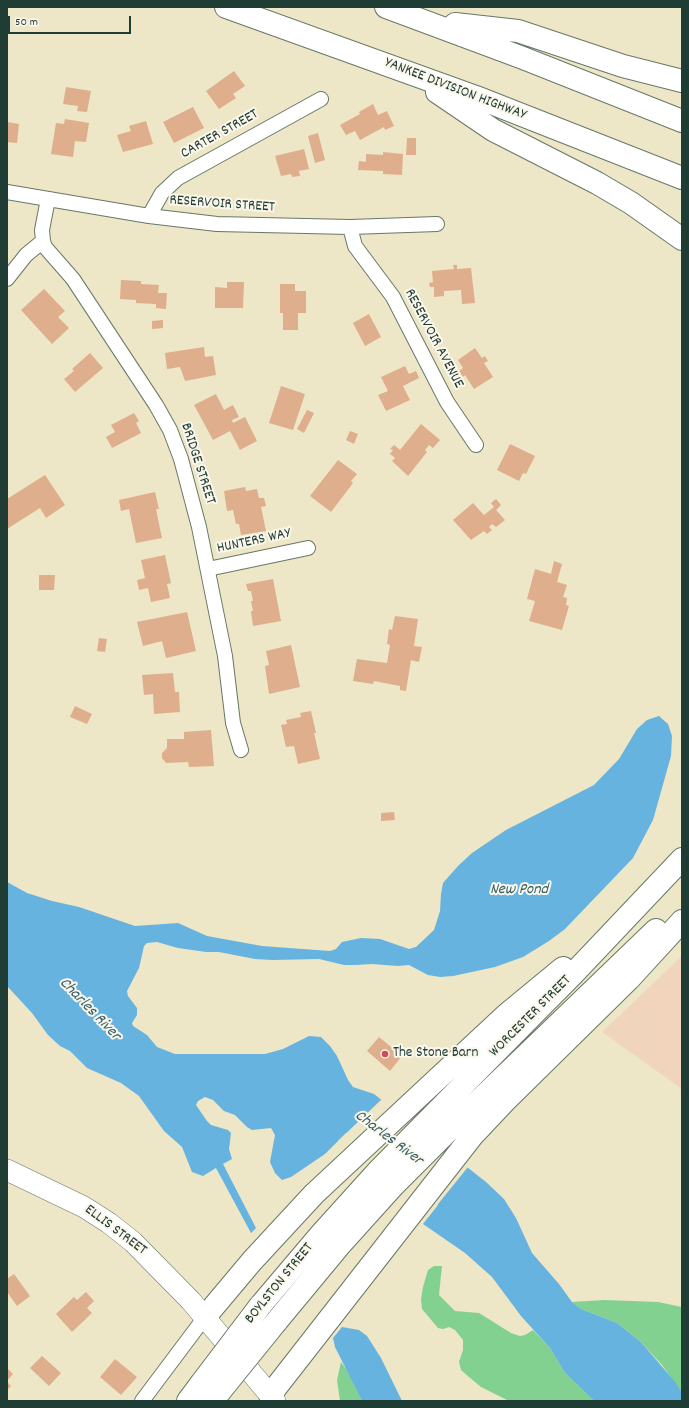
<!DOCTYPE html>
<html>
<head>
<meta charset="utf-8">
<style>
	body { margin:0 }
	#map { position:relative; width:689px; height:1408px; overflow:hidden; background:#ede6c7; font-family:Dekko,sans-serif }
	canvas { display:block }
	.frame { position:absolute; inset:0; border:8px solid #1f3d34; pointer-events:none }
	.scale { position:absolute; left:8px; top:16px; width:123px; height:18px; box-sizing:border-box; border:2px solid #1f3d34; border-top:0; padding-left:5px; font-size:12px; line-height:14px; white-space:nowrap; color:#1f3d34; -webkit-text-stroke:3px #fbf7ec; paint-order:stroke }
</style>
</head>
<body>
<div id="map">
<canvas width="689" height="1408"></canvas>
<div class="frame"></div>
<div class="scale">50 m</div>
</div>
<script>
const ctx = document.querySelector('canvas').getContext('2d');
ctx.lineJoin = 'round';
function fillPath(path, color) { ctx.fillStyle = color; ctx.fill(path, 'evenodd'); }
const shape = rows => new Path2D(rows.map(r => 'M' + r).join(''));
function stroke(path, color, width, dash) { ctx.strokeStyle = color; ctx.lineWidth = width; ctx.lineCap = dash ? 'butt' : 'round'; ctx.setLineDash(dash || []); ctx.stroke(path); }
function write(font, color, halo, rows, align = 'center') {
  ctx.font = font + ' Dekko,sans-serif'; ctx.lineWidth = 4; ctx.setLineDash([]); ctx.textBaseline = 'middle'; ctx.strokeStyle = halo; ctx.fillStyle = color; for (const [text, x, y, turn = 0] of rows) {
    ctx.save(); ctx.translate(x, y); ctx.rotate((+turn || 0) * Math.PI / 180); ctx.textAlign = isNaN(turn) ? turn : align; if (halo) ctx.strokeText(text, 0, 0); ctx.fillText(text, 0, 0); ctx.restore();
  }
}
fillPath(shape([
	[682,956,682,1089,602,1032]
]), '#f0d5bc');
fillPath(shape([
	[434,1266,442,1266,439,1295,455,1311,479,1313,511,1333,520,1336,525,1335,533,1330,550,1348,565,1373,594,1401,509,1401,481,1387,469,1377,461,1370,459,1362,463,1350,463,1340,455,1330,449,1327,443,1329,438,1328,422,1309,421,1299,423,1287,428,1270],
	[604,1300,658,1302,682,1307,682,1393,662,1365,641,1342,617,1323,581,1309,572,1302],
	[341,1362,348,1372,362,1401,340,1401,337,1380]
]), '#83d190');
fillPath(shape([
	[659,716,668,724,672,736,671,756,653,820,633,858,565,929,549,941,523,957,495,967,453,976,440,977,428,975,409,965,398,966,372,964,356,965,344,965,319,959,273,960,255,959,219,952,206,952,178,948,157,942,147,943,144,946,139,968,127,991,128,996,137,1008,137,1015,132,1023,133,1026,147,1035,157,1047,175,1054,265,1054,283,1049,309,1036,321,1037,330,1046,337,1056,348,1080,353,1087,374,1094,486,1182,504,1199,516,1218,532,1253,559,1284,572,1302,581,1309,617,1323,641,1342,676,1383,682,1393,682,1401,594,1401,565,1373,550,1348,521,1316,492,1277,465,1253,423,1224,438,1205,346,1133,325,1154,291,1177,282,1180,275,1173,270,1162,275,1135,271,1128,252,1130,247,1127,235,1115,224,1111,213,1100,205,1097,198,1101,196,1105,207,1121,211,1125,228,1130,231,1133,229,1149,232,1159,223,1164,256,1228,251,1233,216,1168,203,1176,192,1172,182,1147,164,1131,139,1096,121,1083,87,1068,70,1051,60,1046,48,1035,32,1013,7,986,7,882,27,893,52,901,79,907,135,926,178,923,207,936,262,946,330,951,336,949,342,942,361,938,380,939,409,949,416,947,434,930,440,911,441,894,443,883,458,866,472,853,506,830,594,785,619,759,637,729,647,720],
	[342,1327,359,1330,367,1336,381,1358,402,1401,362,1401,335,1347,333,1338]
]), '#66b3df');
fillPath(shape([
	[382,1099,468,1167,430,1214,429,1213,435,1205,346,1136,340,1142,338,1141]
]), '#ede6c7');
fillPath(shape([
	[234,71,245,86,233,94,236,98,219,109,206,91],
	[66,87,91,91,87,112,77,111,78,106,63,104],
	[373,104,378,115,387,111,394,126,385,130,384,127,360,140,355,131,346,135,340,125,360,114,359,112],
	[193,107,204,128,174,143,163,122],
	[65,119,89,123,86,142,75,141,73,157,51,154,56,123,64,124],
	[146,121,153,144,123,152,117,135,131,131,129,126],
	[7,122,19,124,17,143,7,142],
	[318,133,325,160,315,163,308,136],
	[407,138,416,138,416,155,406,155],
	[304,149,309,169,299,171,300,176,292,177,291,174,281,176,275,156],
	[383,152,403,154,402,175,383,174,383,171,358,170,359,161,366,162,366,154,383,155],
	[453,265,457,265,457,269,471,268,475,303,462,304,461,290,444,291,444,296,434,297,434,287,430,287,429,283,433,282,432,271,454,269],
	[121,280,141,281,141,284,159,285,158,293,167,293,166,309,156,308,156,304,136,303,136,300,120,299],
	[227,282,244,282,243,308,215,308,215,287,227,288],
	[280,284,295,284,295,291,306,291,306,313,298,313,298,330,283,330,283,313,280,313],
	[44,289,65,311,58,317,69,328,52,344,21,310],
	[369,314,381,337,365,346,353,323],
	[163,320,163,328,152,329,152,321],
	[204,347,205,357,213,356,216,375,185,381,180,367,167,369,165,353],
	[475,348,482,358,485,356,488,361,484,363,493,377,474,389,465,375,463,377,459,371,463,368,458,360],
	[90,353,103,368,75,392,64,379,74,371,72,369],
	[405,366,409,374,416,371,419,378,403,386,410,400,386,411,378,395,388,391,381,377],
	[281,386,305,394,293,430,269,423],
	[216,394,224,410,233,405,239,417,232,420,233,423,245,417,257,441,240,450,230,431,213,440,194,405],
	[307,410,314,413,304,433,297,429],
	[134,413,139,421,136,423,141,433,112,448,106,437,115,432,111,425],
	[421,424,440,440,433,448,429,445,425,450,427,452,408,476,392,461,395,458,390,454,393,450,390,449,394,445,400,450],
	[350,431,358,434,354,444,346,440],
	[510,444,535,456,526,474,523,473,519,481,497,470],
	[338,460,357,474,351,481,353,483,331,512,310,496],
	[45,475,65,505,46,518,40,508,7,529,7,499],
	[245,487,246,491,257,489,259,498,264,498,266,506,261,507,266,531,241,535,239,524,236,524,233,510,227,511,224,491],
	[155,492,159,509,156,509,162,538,136,543,129,509,121,511,119,500],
	[496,499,501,505,496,510,505,520,496,527,492,524,489,527,492,530,487,534,484,531,471,540,453,520,473,503,484,515,494,507,491,503],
	[165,555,171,583,167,584,170,598,151,602,148,588,139,590,137,580,145,578,141,560],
	[554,561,562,564,557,582,567,585,563,597,567,598,566,605,569,606,562,630,529,621,535,601,527,599,535,569,551,574],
	[39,575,55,575,54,590,39,590],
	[273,579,281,621,253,626,251,611,253,611,251,601,253,601,251,591,248,591,246,584],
	[187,612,196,651,166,658,162,641,143,646,137,622],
	[395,616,418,619,414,646,422,647,419,662,411,660,406,691,400,690,400,686,374,681,373,684,353,681,357,659,387,663,390,645,387,644,389,629,392,630],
	[99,638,107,639,105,652,97,651],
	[291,645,300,687,269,694,265,666,269,665,266,651],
	[173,673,175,692,179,692,180,712,154,714,153,694,144,695,142,675],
	[75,706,92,714,87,724,70,717],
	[311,711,316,733,314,733,320,759,298,764,294,746,286,747,281,725,287,724,286,720,301,717,300,713],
	[211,730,214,766,189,767,188,762,166,763,162,758,162,753,167,748,167,739,184,739,184,732],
	[394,812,395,820,381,821,381,813],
	[379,1037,402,1056,390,1071,367,1051],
	[14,1274,30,1296,17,1306,7,1292,7,1279],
	[86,1292,94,1301,87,1308,92,1313,72,1332,56,1314,74,1297,77,1300],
	[42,1356,61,1373,49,1386,30,1368],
	[115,1359,137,1377,121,1395,100,1377],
	[7,1368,13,1374,7,1381],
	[7,1382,11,1386,7,1390]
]), '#dfae8c');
const street = shape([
	[7,192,149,216,217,224,350,227,437,224],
	[48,199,42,230,43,241,45,247,73,279,156,405,170,430,181,459,199,527,225,656,233,723,241,750],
	[149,216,162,193,178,178,321,99],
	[350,227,355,246,393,297,447,402,476,445],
	[7,279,26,255,43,241],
	[208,569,308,548],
	[142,1401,205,1317]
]);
const secondary = shape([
	[7,1170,84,1207,109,1223,133,1242,191,1301,275,1401]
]);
const highway = shape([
	[226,7,476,97,682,178],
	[386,7,523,58,682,121],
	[455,24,518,31,623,66,682,81],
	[437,92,493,130,597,183,631,203,682,239],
	[260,1306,321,1234,377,1172,574,973,682,859],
	[205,1317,252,1261,314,1194,506,1015,563,968],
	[276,1322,339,1246,394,1185,467,1112,656,930],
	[270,1395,472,1136,505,1101,629,979,682,921],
	[188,1401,200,1385]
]);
stroke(street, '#677867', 16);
stroke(secondary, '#677867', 22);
stroke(highway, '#677867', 24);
stroke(street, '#fff', 14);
stroke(secondary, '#fff', 21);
stroke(highway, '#fff', 22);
const highwayBridge = shape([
	[200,1385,260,1306],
	[213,1400,276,1322]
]);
stroke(highwayBridge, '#677867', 24, []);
stroke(highwayBridge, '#fff', 22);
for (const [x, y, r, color] of [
	[385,1054,4,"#d1495b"]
]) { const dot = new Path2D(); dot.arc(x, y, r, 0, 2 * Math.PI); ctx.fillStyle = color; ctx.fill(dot); stroke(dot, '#fbf7ec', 1.5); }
write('15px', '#1f3d34', '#fbf7ec', [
	["YANKEE DIVISION HIGHWAY",455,90,21],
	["CARTER STREET",220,135,-29],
	["RESERVOIR STREET",222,205,4],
	["RESERVOIR AVENUE",433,339,62],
	["BRIDGE STREET",197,464,72],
	["HUNTERS WAY",254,542,-12],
	["WORCESTER STREET",531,1017,-45],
	["ELLIS STREET",115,1231,37],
	["BOYLSTON STREET",280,1284,-51]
]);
write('15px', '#1f3d34', '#fbf7ec', [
	["The Stone Barn",393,1054]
], 'left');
write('italic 16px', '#346067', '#fbf7ec', [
	["New Pond",519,891],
	["Charles River",89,1010,46],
	["Charles River",388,1139,37]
]);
</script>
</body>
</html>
